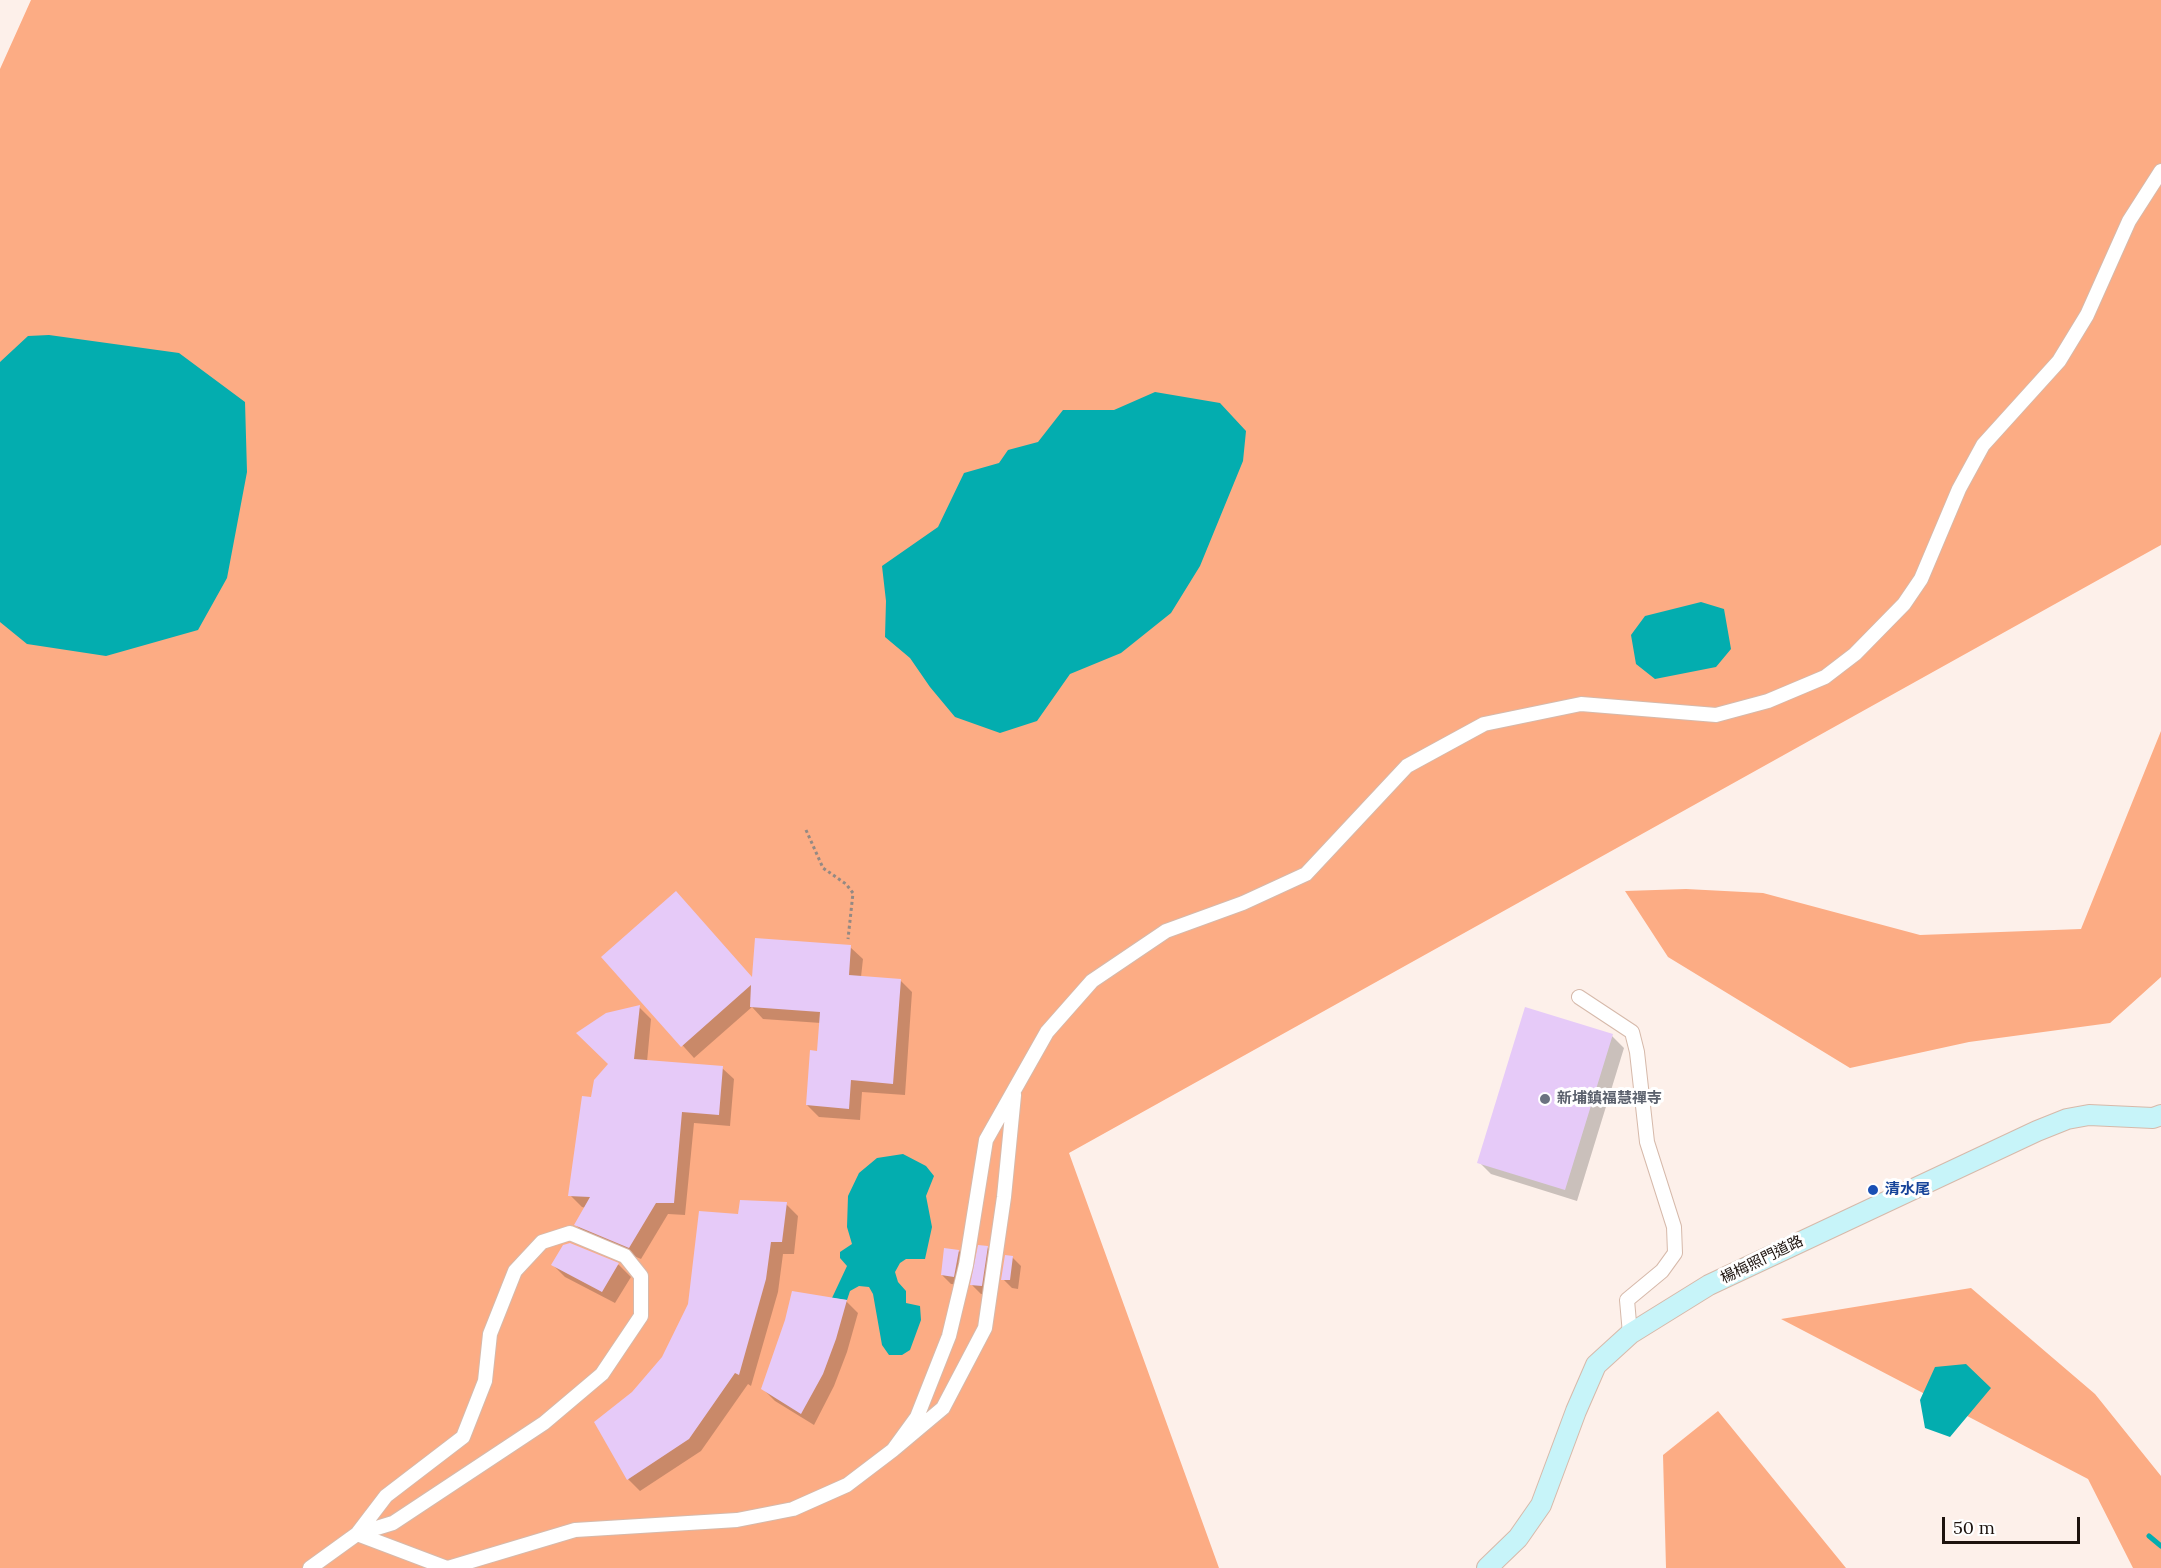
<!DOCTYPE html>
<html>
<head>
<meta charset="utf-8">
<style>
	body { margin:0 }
	#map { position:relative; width:2161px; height:1568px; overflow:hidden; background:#fdf0ea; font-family:Lora,serif }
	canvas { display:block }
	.scale { position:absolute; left:1942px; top:1517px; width:138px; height:27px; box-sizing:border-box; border:3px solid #1d130e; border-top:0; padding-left:8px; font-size:18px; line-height:21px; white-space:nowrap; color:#1d130e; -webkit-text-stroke:4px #fff; paint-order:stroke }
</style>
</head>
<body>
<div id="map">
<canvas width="2161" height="1568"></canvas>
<div class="scale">50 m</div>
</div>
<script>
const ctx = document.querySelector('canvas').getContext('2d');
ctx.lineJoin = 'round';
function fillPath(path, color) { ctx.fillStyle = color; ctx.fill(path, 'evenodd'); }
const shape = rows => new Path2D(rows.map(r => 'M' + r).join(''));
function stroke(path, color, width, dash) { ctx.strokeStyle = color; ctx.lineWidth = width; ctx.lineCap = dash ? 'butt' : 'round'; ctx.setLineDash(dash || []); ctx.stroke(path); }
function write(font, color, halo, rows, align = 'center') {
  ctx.font = font + ' Lora,"Noto Sans TC",serif'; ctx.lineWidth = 6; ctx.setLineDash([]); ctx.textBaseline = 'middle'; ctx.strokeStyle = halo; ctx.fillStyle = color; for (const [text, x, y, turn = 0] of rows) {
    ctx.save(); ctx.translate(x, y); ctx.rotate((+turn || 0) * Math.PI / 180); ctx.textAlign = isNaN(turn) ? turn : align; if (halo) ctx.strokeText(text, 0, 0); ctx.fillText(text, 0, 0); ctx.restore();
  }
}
fillPath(shape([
	[31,0,2161,0,2161,545,1069,1153,1219,1568,0,1568,0,69],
	[2161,731,2161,977,2110,1023,1969,1042,1850,1068,1668,957,1625,891,1686,889,1763,893,1920,935,2081,929],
	[1971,1288,2095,1394,2161,1476,2161,1568,2133,1568,2088,1479,1781,1319],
	[1718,1411,1846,1568,1666,1568,1663,1455]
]), '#fcac84');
fillPath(shape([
	[49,335,179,353,245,402,247,472,227,578,198,630,106,656,27,644,0,622,0,362,28,336],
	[1155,392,1220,403,1246,431,1243,461,1200,566,1171,613,1121,653,1070,674,1037,721,1000,733,955,717,930,687,910,658,885,637,886,601,882,566,938,527,964,473,999,463,1008,450,1038,442,1063,410,1114,410],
	[1701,602,1724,609,1731,649,1716,667,1655,679,1636,664,1631,635,1645,616],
	[903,1154,926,1166,934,1176,926,1196,932,1227,925,1259,906,1259,900,1263,895,1272,898,1282,906,1291,906,1303,920,1306,921,1320,910,1350,902,1355,889,1355,882,1345,873,1294,869,1287,859,1286,850,1291,847,1300,832,1298,847,1266,840,1258,840,1252,852,1244,847,1227,848,1196,859,1173,877,1158],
	[1966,1364,1991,1388,1950,1437,1925,1428,1920,1400,1935,1367]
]), '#03adaf');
fillPath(shape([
	[850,947,863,959,861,977,900,980,912,992,905,1095,862,1092,860,1120,819,1117,807,1105,819,1053,821,1023,763,1019,752,1007,694,1058,603,957,753,979],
	[639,1007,651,1019,647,1062,722,1068,734,1079,730,1126,694,1123,685,1215,668,1214,641,1259,588,1237,576,1225,586,1208,582,1207,570,1195,592,1099],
	[1612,1036,1624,1048,1577,1201,1491,1174,1479,1162],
	[786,1204,798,1216,794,1254,783,1254,778,1292,751,1386,748,1384,701,1451,640,1491,628,1479,633,1393,663,1358,739,1215],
	[570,1244,619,1265,631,1277,615,1303,565,1277,553,1265],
	[987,1247,996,1256,990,1295,981,1294,972,1285],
	[959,1251,968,1260,963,1285,951,1284,942,1275],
	[1012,1257,1021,1266,1018,1289,1012,1288,1003,1279],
	[846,1301,858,1313,847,1352,834,1386,814,1425,775,1401,763,1389]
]), '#0003');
stroke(shape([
	[2149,1536,2161,1546]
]), '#03adaf', 5);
fillPath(shape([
	[676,891,752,977,755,938,851,945,849,975,901,979,893,1084,851,1080,849,1109,806,1105,810,1050,817,1051,820,1012,750,1007,751,985,681,1047,601,957],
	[640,1005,634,1059,723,1066,719,1115,682,1112,674,1203,656,1203,629,1248,574,1225,590,1197,568,1196,582,1096,591,1097,594,1080,608,1064,576,1033,606,1013],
	[1525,1007,1613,1034,1565,1190,1477,1163],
	[740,1200,787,1202,782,1242,771,1242,766,1279,739,1375,735,1373,689,1439,627,1480,594,1422,632,1392,662,1357,688,1304,699,1211,738,1214],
	[570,1243,619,1263,602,1292,551,1265,563,1245],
	[978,1245,988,1246,982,1286,970,1285],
	[944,1248,959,1250,954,1277,941,1275],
	[1005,1255,1013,1256,1010,1280,1001,1280],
	[792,1291,847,1300,836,1339,823,1374,801,1414,761,1389,785,1320]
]), '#e6caf8');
const street = shape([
	[1579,997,1632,1032,1637,1052,1647,1142,1674,1227,1675,1253,1662,1271,1627,1300,1630,1334],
	[893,1450,917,1417,949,1336,966,1265,986,1140,1047,1032,1092,981,1166,931,1243,903,1306,874,1407,766,1484,724,1581,704,1716,715,1768,701,1825,677,1855,654,1904,604,1921,579,1959,489,1983,445,2059,361,2087,315,2129,221,2161,171],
	[357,1534,447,1568],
	[310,1568,357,1534,386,1496,463,1437,485,1381,490,1334,515,1271,542,1242,570,1233,625,1256,641,1276,641,1316,602,1374,544,1423,393,1523,357,1534],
	[448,1568,575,1530,737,1520,793,1509,847,1485,893,1450,943,1408,985,1328,1004,1197,1014,1095]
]);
const secondary = shape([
	[1487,1568,1518,1538,1541,1505,1576,1411,1596,1365,1630,1334,1709,1285,2037,1131,2067,1119,2089,1115,2153,1118,2161,1115]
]);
stroke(street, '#d6b9aa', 16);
stroke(secondary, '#d6b9aa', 22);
stroke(shape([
	[806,830,823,868,846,884,853,893,848,939]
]), '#948983', 3, [3, 3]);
stroke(street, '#fff', 14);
stroke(secondary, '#c7f4f9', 20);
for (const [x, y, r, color] of [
	[1545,1099,6,"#6b7280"],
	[1873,1190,6,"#1a4fb4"]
]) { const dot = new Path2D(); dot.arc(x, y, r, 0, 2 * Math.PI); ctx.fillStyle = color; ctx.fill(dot); stroke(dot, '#fff', 2); }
write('bold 15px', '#5b616d', '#fff', [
	["新埔鎮福慧禪寺",1557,1099]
], 'left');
write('bold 15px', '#164399', '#fff', [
	["清水尾",1885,1190]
], 'left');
write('15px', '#1d130e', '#fff', [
	["楊梅照門道路",1762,1260,-26]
]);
</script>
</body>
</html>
